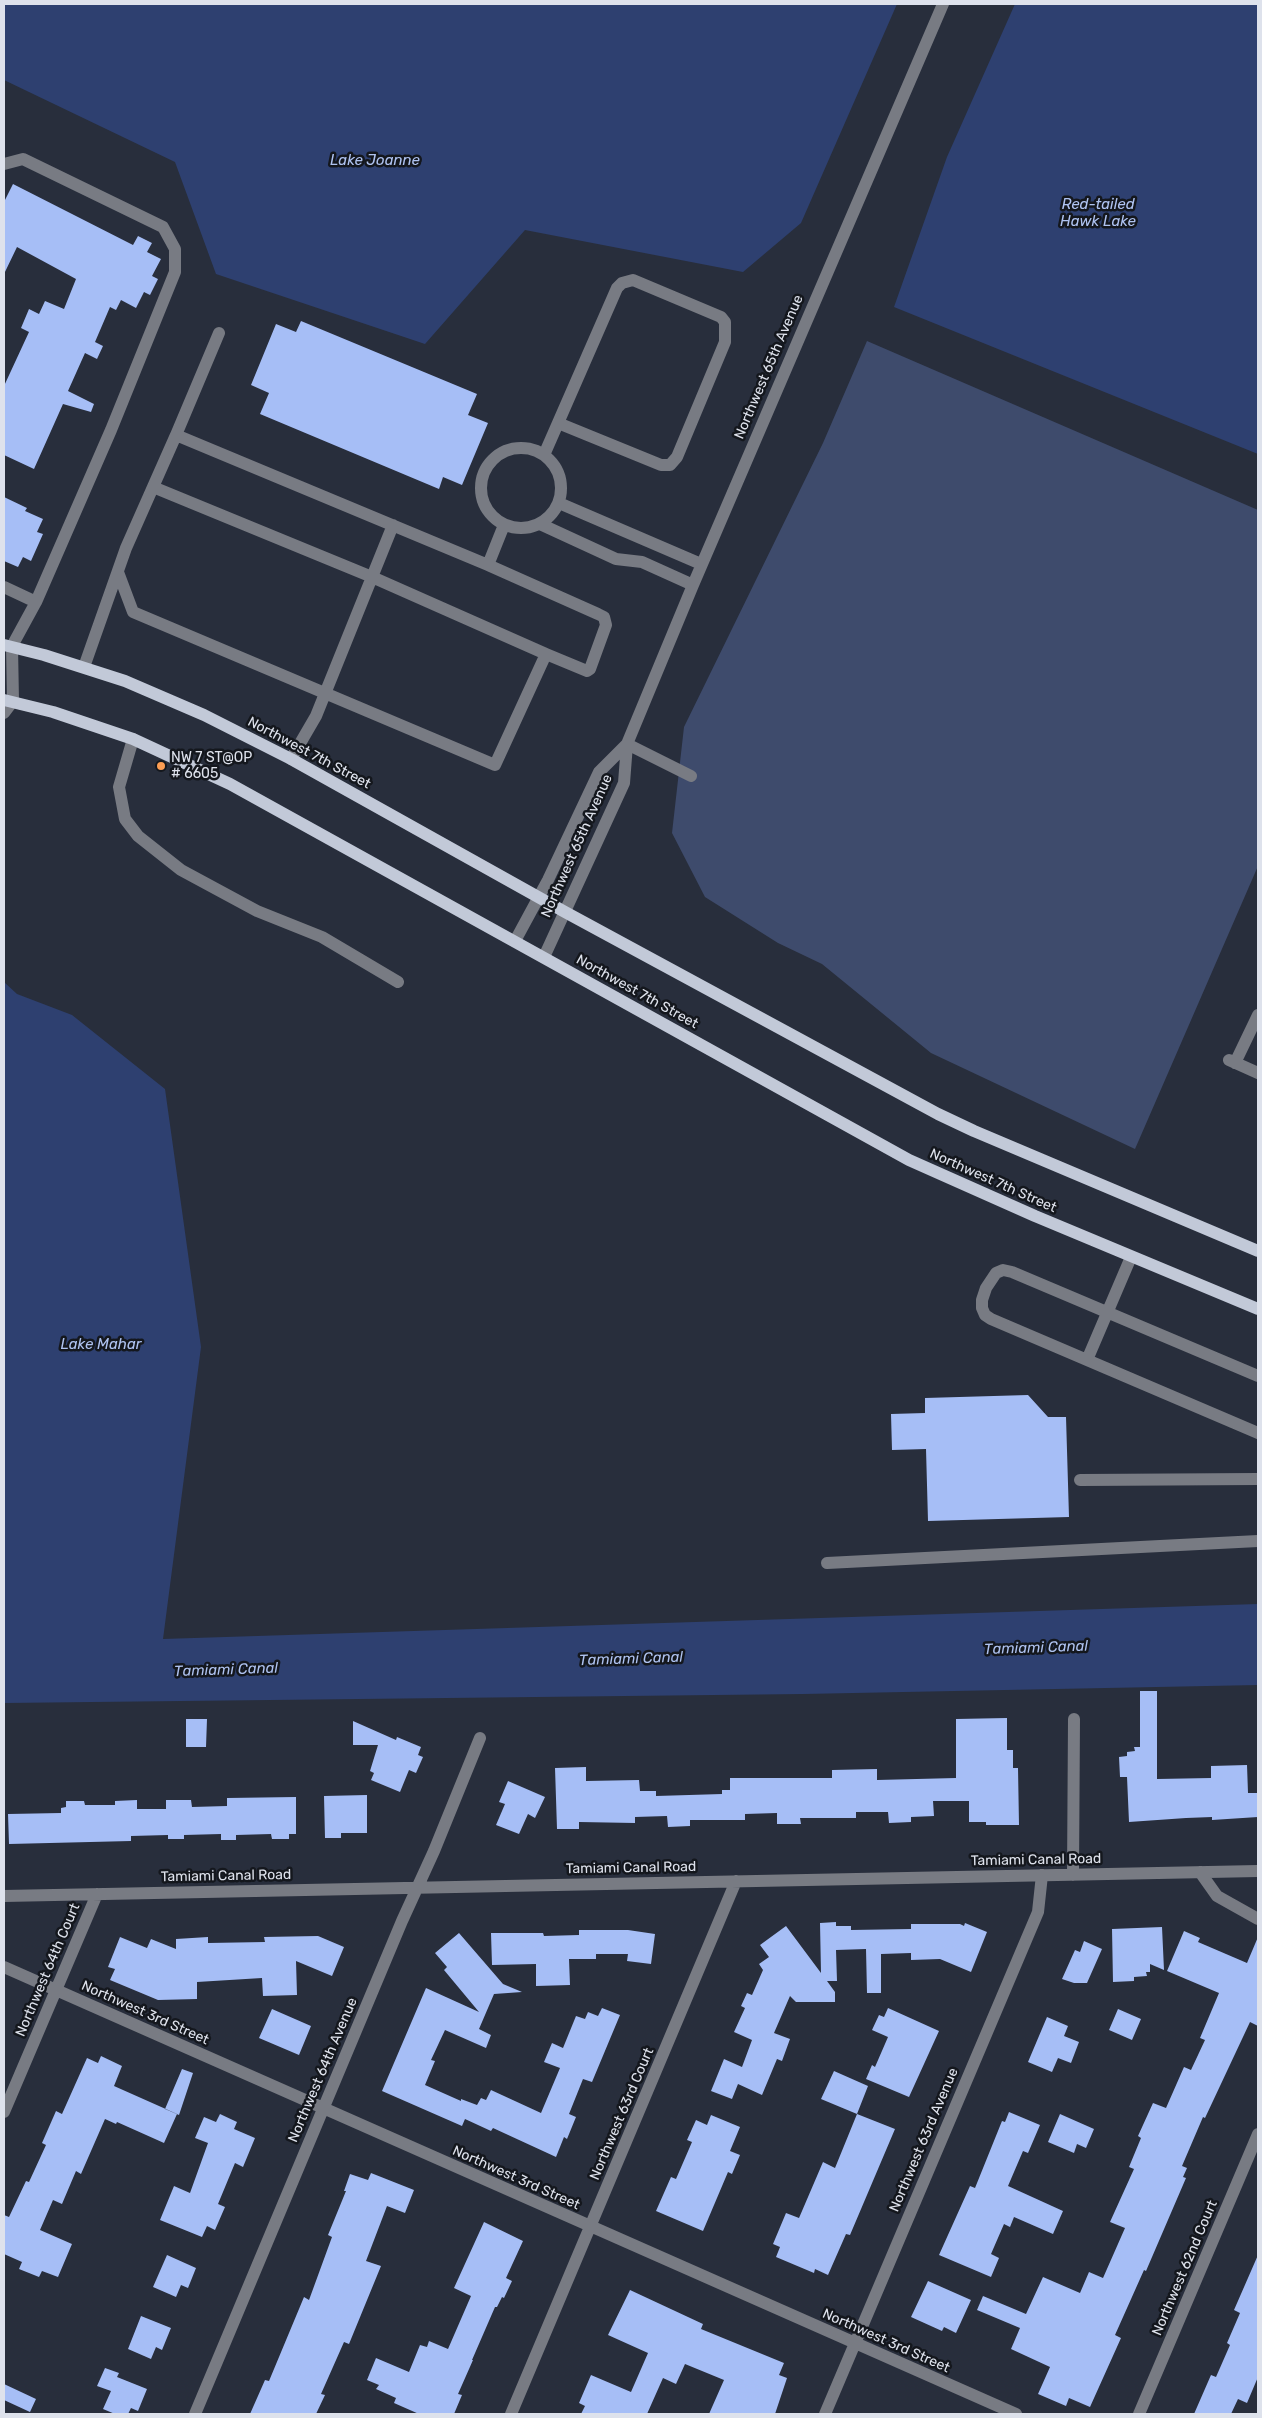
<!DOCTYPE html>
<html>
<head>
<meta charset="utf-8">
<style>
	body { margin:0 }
	#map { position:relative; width:1262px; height:2418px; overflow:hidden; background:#282e3c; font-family:Rubik,sans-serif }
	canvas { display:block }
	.frame { position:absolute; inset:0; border:5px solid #dee2ec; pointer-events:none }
</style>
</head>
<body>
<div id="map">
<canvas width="1262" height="2418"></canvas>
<div class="frame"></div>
</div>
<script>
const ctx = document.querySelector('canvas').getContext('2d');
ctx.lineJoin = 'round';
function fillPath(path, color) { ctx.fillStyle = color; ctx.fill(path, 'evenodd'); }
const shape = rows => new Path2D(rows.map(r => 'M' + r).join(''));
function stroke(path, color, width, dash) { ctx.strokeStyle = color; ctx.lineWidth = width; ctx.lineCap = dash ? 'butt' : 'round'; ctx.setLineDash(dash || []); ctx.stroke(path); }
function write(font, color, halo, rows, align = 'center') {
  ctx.font = font + ' Rubik,sans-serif'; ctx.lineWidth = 5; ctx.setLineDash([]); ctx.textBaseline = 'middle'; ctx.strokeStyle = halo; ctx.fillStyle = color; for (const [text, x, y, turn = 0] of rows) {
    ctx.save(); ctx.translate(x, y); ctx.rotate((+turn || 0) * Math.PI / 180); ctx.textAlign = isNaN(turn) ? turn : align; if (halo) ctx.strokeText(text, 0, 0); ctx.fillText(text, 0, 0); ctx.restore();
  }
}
fillPath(shape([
	[867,341,1258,510,1258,866,1135,1149,931,1053,822,964,778,943,705,897,672,833,684,727,823,443]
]), '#3e4b6c');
fillPath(shape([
	[4,4,897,4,801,223,743,272,525,230,425,344,216,274,175,162,4,80],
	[1015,4,1258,4,1258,454,894,307,947,157],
	[4,982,17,994,72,1015,165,1089,201,1347,163,1639,1258,1604,1258,1685,803,1694,4,1703]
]), '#2e4070');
fillPath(shape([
	[13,184,133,245,138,236,152,243,147,252,161,259,152,276,158,279,150,295,144,292,136,308,121,300,116,310,110,307,95,342,103,346,97,359,85,353,68,391,94,404,91,412,63,404,34,469,4,455,4,386,29,332,21,328,29,309,39,314,45,301,64,309,76,279,17,247,4,274,4,202],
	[301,321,477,394,468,415,488,423,462,485,443,477,439,489,260,414,269,393,251,385,276,324,296,332],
	[4,497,27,508,25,511,43,519,37,532,43,534,31,561,23,557,18,567,4,561],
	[1028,1395,1048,1417,1066,1417,1069,1517,928,1521,926,1449,892,1450,891,1414,925,1413,925,1398],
	[1140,1691,1157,1691,1157,1779,1211,1778,1211,1766,1247,1765,1248,1793,1258,1793,1258,1817,1212,1820,1212,1817,1186,1818,1129,1822,1127,1777,1120,1777,1119,1757,1127,1756,1127,1752,1135,1751,1134,1747,1140,1747],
	[1007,1718,1007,1750,1013,1750,1013,1768,1018,1768,1019,1825,986,1825,986,1822,969,1822,969,1801,933,1801,934,1816,911,1817,911,1822,889,1823,888,1812,856,1812,856,1818,800,1818,801,1824,777,1824,777,1813,745,1814,745,1820,690,1820,690,1826,668,1827,667,1816,635,1817,635,1823,579,1822,579,1829,557,1829,555,1768,586,1767,586,1781,639,1780,640,1791,656,1791,656,1796,722,1794,722,1790,730,1790,730,1778,832,1778,832,1770,877,1769,877,1780,956,1778,956,1719],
	[186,1719,207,1719,206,1747,186,1747],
	[353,1721,396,1740,397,1737,421,1747,418,1755,423,1757,416,1773,409,1770,400,1792,371,1780,374,1773,370,1771,378,1745,353,1745],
	[508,1781,545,1797,535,1818,528,1814,519,1834,496,1825,505,1804,499,1802],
	[367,1795,367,1833,341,1833,341,1838,325,1838,324,1796],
	[296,1797,296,1834,289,1834,289,1839,272,1839,271,1834,236,1835,236,1840,221,1840,221,1834,184,1835,184,1839,168,1839,168,1835,131,1836,131,1841,9,1844,8,1814,61,1813,61,1808,66,1807,66,1801,84,1801,85,1805,115,1805,115,1801,137,1800,137,1809,166,1809,166,1800,191,1800,192,1807,227,1806,227,1798],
	[836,1922,836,1926,851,1926,851,1930,911,1929,911,1924,960,1924,964,1926,965,1923,987,1932,971,1972,940,1959,911,1960,911,1953,881,1954,881,1993,867,1993,866,1949,836,1950,837,1981,827,1981,835,1992,835,2002,796,2002,790,1996,774,2033,790,2039,782,2061,777,2059,762,2095,738,2084,732,2099,711,2091,724,2059,742,2067,752,2040,734,2032,745,2008,741,2006,747,1993,752,1995,763,1970,759,1964,769,1957,760,1945,786,1926,821,1973,820,1923],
	[1162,1927,1164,1970,1150,1964,1150,1972,1146,1972,1147,1976,1134,1977,1134,1981,1113,1982,1112,1929],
	[579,1930,628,1930,655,1934,651,1964,627,1961,628,1954,596,1954,596,1959,569,1959,570,1985,536,1986,536,1964,492,1965,491,1933,543,1933,544,1936,579,1935],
	[1184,1931,1200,1938,1198,1942,1247,1963,1258,1937,1258,2026,1250,2022,1205,2118,1203,2117,1182,2166,1187,2168,1183,2177,1186,2178,1146,2271,1144,2270,1115,2335,1121,2338,1090,2407,1069,2398,1066,2406,1038,2394,1050,2367,1011,2349,1020,2328,977,2310,983,2296,1026,2314,1043,2277,1080,2293,1089,2272,1103,2278,1125,2228,1110,2222,1134,2169,1129,2167,1141,2138,1138,2136,1153,2103,1166,2108,1184,2067,1191,2070,1205,2040,1200,2038,1219,1993,1167,1971],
	[459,1933,503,1984,522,1992,494,1994,479,2029,491,2035,486,2048,445,2030,431,2060,435,2061,425,2085,461,2101,461,2099,477,2105,481,2098,486,2100,491,2090,541,2113,560,2068,544,2062,552,2043,563,2048,576,2016,585,2019,588,2012,598,2016,602,2008,620,2015,592,2082,583,2079,569,2114,576,2117,567,2139,564,2137,556,2157,493,2128,491,2131,465,2119,462,2126,382,2091,426,1988,479,2012,444,1970,447,1967,435,1953],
	[318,1936,344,1947,332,1976,296,1961,297,1995,263,1996,262,1978,197,1982,197,1999,158,2000,110,1980,115,1969,108,1967,120,1937,147,1948,151,1939,176,1949,176,1939,208,1937,208,1943,265,1942,264,1937],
	[1084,1941,1102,1949,1087,1983,1074,1983,1062,1979,1075,1950,1080,1952],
	[888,2008,939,2031,909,2097,866,2079,872,2065,875,2067,888,2037,872,2030,879,2015,884,2017],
	[272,2009,311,2026,299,2055,259,2038],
	[1118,2009,1141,2019,1132,2040,1109,2030],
	[1047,2017,1068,2026,1064,2036,1079,2042,1071,2063,1058,2058,1052,2072,1028,2062],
	[101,2056,122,2066,114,2086,177,2114,164,2143,117,2122,116,2124,105,2119,81,2174,76,2171,62,2204,53,2200,40,2230,72,2244,58,2277,42,2271,39,2277,19,2269,22,2262,4,2254,4,2215,9,2217,26,2181,29,2182,46,2145,42,2143,56,2111,62,2114,87,2058,98,2063],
	[182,2069,193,2073,179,2115,165,2109],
	[834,2071,868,2086,857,2114,821,2099],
	[1009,2112,1040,2125,1028,2153,1023,2151,1008,2186,1063,2211,1053,2234,1014,2217,1010,2227,1004,2224,991,2254,999,2258,991,2277,939,2255,970,2186,975,2188,1002,2121,1005,2122],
	[220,2114,237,2122,234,2129,255,2138,243,2167,235,2163,218,2204,225,2207,215,2230,207,2226,202,2237,160,2220,174,2186,190,2193,208,2143,195,2138,204,2117,216,2122],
	[857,2114,895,2129,850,2235,846,2234,828,2275,815,2269,814,2273,776,2257,780,2247,773,2244,786,2213,799,2218,823,2162,835,2168],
	[1060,2114,1094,2129,1086,2148,1077,2144,1074,2153,1048,2142],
	[711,2115,740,2127,730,2151,740,2155,732,2174,728,2172,703,2231,656,2211,671,2177,676,2179,692,2142,687,2140,696,2120,707,2125],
	[371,2173,414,2190,405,2213,387,2206,366,2261,381,2266,349,2344,344,2342,321,2394,325,2395,316,2414,250,2414,265,2380,269,2381,304,2297,309,2300,332,2237,328,2235,346,2191,344,2191,350,2174,368,2180],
	[484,2222,523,2241,506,2278,512,2281,504,2298,502,2297,497,2307,495,2307,472,2360,473,2360,458,2394,462,2395,454,2414,419,2414,394,2403,396,2398,376,2389,379,2385,367,2380,376,2358,409,2372,420,2345,427,2347,429,2341,448,2349,471,2296,454,2288],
	[167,2255,196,2268,188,2288,181,2285,176,2297,153,2287],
	[1258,2255,1258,2377,1247,2403,1238,2399,1231,2414,1194,2414,1211,2375,1216,2377,1230,2345,1227,2343,1240,2313,1234,2310],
	[928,2281,971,2300,956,2333,944,2327,942,2331,911,2317],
	[630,2290,703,2324,701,2329,784,2363,779,2375,787,2378,775,2414,709,2414,724,2380,685,2364,676,2384,663,2378,647,2414,581,2414,585,2406,579,2403,591,2375,631,2392,648,2353,608,2335],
	[141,2316,171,2328,162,2350,156,2347,151,2359,128,2349],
	[105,2368,119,2373,117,2377,147,2389,138,2411,131,2408,128,2414,115,2414,103,2409,111,2391,97,2386],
	[4,2384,36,2399,30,2412,4,2400]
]), '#a6bef6');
stroke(shape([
	[4,164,23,159,163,227,175,249,175,272,111,430,36,602,12,646,13,701,4,713],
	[176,435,219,333],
	'481 488a40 40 0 1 1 80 0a40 40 0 1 1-80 0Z',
	[544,455,558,423,617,288,622,283,633,280,721,317,725,322,725,342,677,457,670,465,661,465,558,423],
	[153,487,372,577,546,654],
	[559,503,701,564],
	[540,524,616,559,642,562,693,585],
	[118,572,133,612,495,765,546,654,587,671,590,669,606,625,604,617,598,614,488,565,504,525],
	[4,587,36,602],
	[84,667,126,548,176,435,488,565],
	[133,739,119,787,125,819,138,836,181,870,257,911,322,937,398,982],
	[627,744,691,776],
	[291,759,316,716,393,525],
	[515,941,548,880,599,772,627,744],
	[544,957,624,783,627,744,693,585,943,4],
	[1229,1060,1258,1073],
	[1235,1063,1258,1015],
	[1087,1360,1131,1257],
	[1258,1376,1012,1272,1003,1270,996,1273,986,1288,982,1300,982,1308,985,1315,991,1319,1258,1433],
	[1080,1480,1258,1479],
	[827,1563,1258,1541],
	[1200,1872,1217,1896,1258,1919],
	[1073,1875,1074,1719],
	[4,1896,1258,1871],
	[4,1967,1016,2414],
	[4,2112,97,1894],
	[195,2414,402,1921,434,1851,480,1738],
	[511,2414,736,1881],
	[825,2414,1038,1912,1042,1875],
	[1139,2414,1258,2134]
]), '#787b83', 12);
stroke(shape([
	[4,645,44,655,125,681,204,715,291,759,565,912,938,1114,974,1131,1258,1251],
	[4,700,53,712,133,739,230,784,909,1160,1035,1216,1258,1309]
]), '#c2c9d8', 12);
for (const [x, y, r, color] of [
	[161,766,5,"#fc9d53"]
]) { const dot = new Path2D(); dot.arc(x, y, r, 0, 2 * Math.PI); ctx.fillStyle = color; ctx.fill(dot); stroke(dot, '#14171d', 2); }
write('14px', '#dee2ec', '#14171d', [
	["Northwest 65th Avenue",769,367,-67],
	["Northwest 7th Street",309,753,28],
	["Northwest 65th Avenue",577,846,-66],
	["Northwest 7th Street",637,992,29],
	["Northwest 7th Street",993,1181,24],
	["Tamiami Canal Road",1036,1860,-1],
	["Tamiami Canal Road",631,1868,-1],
	["Tamiami Canal Road",226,1876,-1],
	["Northwest 64th Court",48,1970,-67],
	["Northwest 3rd Street",145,2013,24],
	["Northwest 64th Avenue",323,2070,-67],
	["Northwest 63rd Court",622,2114,-67],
	["Northwest 63rd Avenue",924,2140,-67],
	["Northwest 3rd Street",516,2178,24],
	["Northwest 62nd Court",1185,2268,-67],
	["Northwest 3rd Street",886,2341,24]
]);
write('14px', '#dee2ec', '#14171d', [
	["NW 7 ST@OP",171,758],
	["# 6605",171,774]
], 'left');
write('italic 15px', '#afc3f1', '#14171d', [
	["Lake Joanne",375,161],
	["Red-tailed",1098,205],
	["Hawk Lake",1098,222],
	["Lake Mahar",101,1345],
	["Tamiami Canal",1036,1648,-2],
	["Tamiami Canal",631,1659,-2],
	["Tamiami Canal",226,1670,-2]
]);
</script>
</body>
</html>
